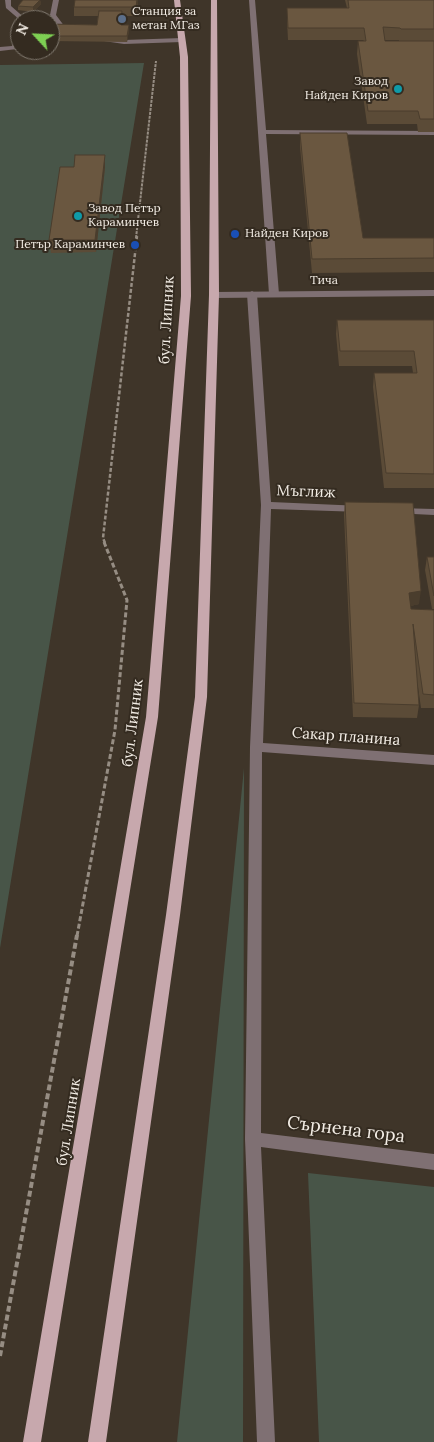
<!DOCTYPE html>
<html>
<head>
<meta charset="utf-8">
<style>
	body { margin:0 }
	#map { position:relative; width:434px; height:1442px; overflow:hidden; background:#3f3529; font-family:Lora,serif }
	canvas { display:block }
	.north { position:absolute; left:10px; top:10px; width:50px; height:50px; box-sizing:border-box; background:#342b20; border:1px solid #80796f; border-radius:50%; rotate:295deg; font-size:14px; font-weight:700; line-height:20px; text-align:center; color:#f3ede5 }
	.north::after { content:''; display:block; margin:auto; width:18px; height:22px; background:#7ed053; clip-path:polygon(50% 0,100% 100%,50% 72%,0 100%) }
</style>
</head>
<body>
<div id="map">
<canvas width="434" height="1442"></canvas>
<div class="north">N</div>
</div>
<script>
const ctx = document.querySelector('canvas').getContext('2d');
ctx.lineJoin = 'round';
function fillPath(path, color) { ctx.fillStyle = color; ctx.fill(path, 'evenodd'); }
const shape = rows => new Path2D(rows.map(r => 'M' + r).join(''));
function stroke(path, color, width, dash) { ctx.strokeStyle = color; ctx.lineWidth = width; ctx.lineCap = dash ? 'butt' : 'round'; ctx.setLineDash(dash || []); ctx.stroke(path); }
function write(font, color, halo, rows, align = 'center') {
  ctx.font = font + ' Lora,serif'; ctx.lineWidth = 4; ctx.setLineDash([]); ctx.textBaseline = 'middle'; ctx.strokeStyle = halo; ctx.fillStyle = color; for (const [text, x, y, turn = 0] of rows) {
    ctx.save(); ctx.translate(x, y); ctx.rotate((+turn || 0) * Math.PI / 180); ctx.textAlign = isNaN(turn) ? turn : align; if (halo) ctx.strokeText(text, 0, 0); ctx.fillText(text, 0, 0); ctx.restore();
  }
}
fillPath(shape([
	[144,63,0,948,0,65],
	[244,768,243,1442,177,1442],
	[308,1173,434,1187,434,1442,319,1442]
]), '#485548');
stroke(shape([
	[136,238,156,61]
]), '#968d83', 2, [3, 1]);
stroke(shape([
	[105,543,103,538,137,236]
]), '#968d83', 2.5, [4, 2]);
stroke(shape([
	[77,936,115,730,127,600,104,542]
]), '#968d83', 3, [5, 2.5]);
stroke(shape([
	[0,1356,77,935]
]), '#968d83', 4, [6, 3]);
fillPath(shape([
	[5,0,11,0,11,6,27,20,20,20,6,8,5,0],
	[53,0,59,0,56,15,65,27,75,31,75,33,61,29,50,15,53,0],
	[249,0,255,0,266,130,434,131,434,135,266,134,279,294,274,297,269,294,249,0],
	[20,30,20,43,17,49,0,51,0,47,12,46,17,32,20,30],
	[99,37,124,40,182,38,185,40,182,42,124,44,97,40,97,38,99,37]
]), '#7f7073');
fillPath(shape([
	[252,291,257,294,271,502,362,506,367,509,362,512,271,509,263,743,434,755,434,765,262,752,261,1133,434,1154,434,1170,261,1147,275,1442,257,1442,245,1139,250,747,261,505,247,294,252,291],
	[397,508,434,509,434,515,393,513,392,511,397,508]
]), '#7f7073');
fillPath(shape([
	[434,290,434,296,214,298,209,295,214,292,434,290]
]), '#7f7073');
fillPath(shape([
	[174,0,180,0,188,57,191,296,158,717,41,1442,23,1442,146,717,181,296,180,57,174,0],
	[211,0,217,0,219,295,207,697,180,915,106,1442,88,1442,166,915,195,697,209,295,211,0]
]), '#c7a8ad');
fillPath(shape([
	[23,0,40,0,41,4,33,12,18,10,18,6],
	[345,0,434,0,434,132,418,132,417,124,367,124,357,54,358,41,364,41,363,40,288,40,287,21,287,8,347,8],
	[385,40,399,40,399,41,385,41],
	[138,3,136,16,123,16,122,25,129,25,129,30,127,42,50,41,50,24,97,25,98,16,74,16,74,7],
	[300,133,363,238,434,238,434,272,312,273,300,147],
	[74,167,105,167,96,252,51,253,49,240],
	[337,320,434,320,434,488,384,488,373,387,374,373,413,373,412,366,339,366,336,334],
	[345,502,419,604,410,606,411,609,434,610,434,708,421,708,417,680,419,705,417,718,353,717,344,515],
	[427,557,434,557,434,609,432,609,425,570]
]), '#5b4b37');
fillPath(shape([
	[40,0,41,4,33,12,33,7],
	[137,0,138,0,138,3,136,16,136,7],
	[129,25,129,30,127,42,127,36],
	[105,155,105,167,96,252,95,240],
	[421,591,419,604,407,607,409,593]
]), '#4a3d2d');
const building = shape([
	[23,0,40,0,33,7,18,6,23,0],
	[75,0,137,0,136,7,74,7,75,0],
	[348,0,434,0,434,29,401,29,400,28,383,27,385,41,434,41,434,119,420,119,418,111,368,111,358,41,366,41,364,28,288,28,287,8,349,8,348,0],
	[99,11,122,11,121,25,129,25,127,36,50,36,50,24,97,25,99,11],
	[300,133,347,133,363,238,434,238,434,258,312,259,300,133],
	[75,155,105,155,95,240,49,240,60,167,74,167,75,155],
	[337,320,434,320,434,474,386,473,374,373,417,373,414,351,340,351,337,320],
	[345,502,413,503,421,591,409,593,411,609,434,610,434,695,423,694,413,624,419,705,354,703,345,502],
	[427,557,434,557,434,596,427,557]
]);
fillPath(building, '#6a5740');
stroke(building, '#4a3d2d', 1);
for (const [x, y, r, color] of [
	[122,19,5,"#5c6f8a"],
	[398,89,5,"#0f9aa8"],
	[78,216,5,"#0f9aa8"],
	[235,234,5,"#1a4fb4"],
	[135,245,5,"#1a4fb4"]
]) { const dot = new Path2D(); dot.arc(x, y, r, 0, 2 * Math.PI); ctx.fillStyle = color; ctx.fill(dot); stroke(dot, '#342b20', 2); }
write('12px', '#f3ede5', '#342b20', [
	["Станция за",132,12],
	["метан МГаз",132,26],
	["Завод",388,82,"right"],
	["Найден Киров",388,96,"right"],
	["Завод Петър",88,209],
	["Караминчев",88,223],
	["Найден Киров",245,234],
	["Петър Караминчев",125,245,"right"]
], 'left');
write('12px', '#f3ede5', '#342b20', [
	["Тича",324,281]
]);
write('15px', '#f3ede5', '#342b20', [
	["бул. Липник",167,320,-87],
	["Мъглиж",306,492,2],
	["бул. Липник",133,723,-83],
	["Сакар планина",346,737,4],
	["бул. Липник",69,1122,-81]
]);
write('18px', '#f3ede5', '#342b20', [
	["Сърнена гора",346,1130,7]
]);
</script>
</body>
</html>
